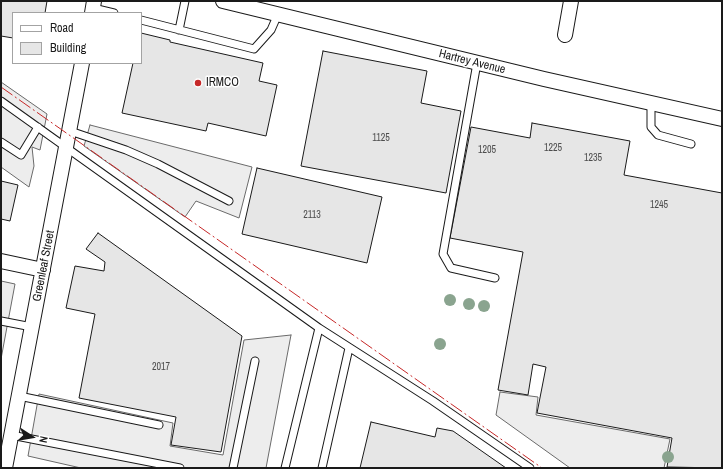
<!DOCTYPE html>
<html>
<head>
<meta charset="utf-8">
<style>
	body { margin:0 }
	#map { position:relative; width:723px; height:469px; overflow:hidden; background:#fff; font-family:"Archivo Narrow",sans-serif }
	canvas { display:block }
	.frame { position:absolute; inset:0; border:2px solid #1a1a1a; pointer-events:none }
	.legend { position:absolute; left:12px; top:12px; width:130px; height:52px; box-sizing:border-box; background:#fff; border:1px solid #a3a3a3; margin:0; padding:5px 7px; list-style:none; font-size:12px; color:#1a1a1a }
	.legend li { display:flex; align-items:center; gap:8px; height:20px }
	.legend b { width:20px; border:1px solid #a3a3a3 }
	.north { position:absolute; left:12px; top:417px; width:40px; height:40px; -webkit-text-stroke:3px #fff; paint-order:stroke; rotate:102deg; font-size:11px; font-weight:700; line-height:16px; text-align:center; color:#1a1a1a }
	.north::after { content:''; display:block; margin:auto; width:14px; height:18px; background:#1a1a1a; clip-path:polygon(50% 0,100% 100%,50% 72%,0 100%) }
</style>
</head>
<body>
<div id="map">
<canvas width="723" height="469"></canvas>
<div class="frame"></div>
<ul class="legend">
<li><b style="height:5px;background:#fff"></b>Road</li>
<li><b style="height:11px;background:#e6e6e6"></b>Building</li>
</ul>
<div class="north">N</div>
</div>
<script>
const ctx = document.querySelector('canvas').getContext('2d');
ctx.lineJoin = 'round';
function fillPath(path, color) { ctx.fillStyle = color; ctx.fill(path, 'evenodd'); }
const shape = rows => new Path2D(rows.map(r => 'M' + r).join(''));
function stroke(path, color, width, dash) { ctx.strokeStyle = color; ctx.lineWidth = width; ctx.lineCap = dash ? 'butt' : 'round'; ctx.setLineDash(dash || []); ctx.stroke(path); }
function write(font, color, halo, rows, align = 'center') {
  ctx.font = font + ' "Archivo Narrow",sans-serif'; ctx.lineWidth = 3; ctx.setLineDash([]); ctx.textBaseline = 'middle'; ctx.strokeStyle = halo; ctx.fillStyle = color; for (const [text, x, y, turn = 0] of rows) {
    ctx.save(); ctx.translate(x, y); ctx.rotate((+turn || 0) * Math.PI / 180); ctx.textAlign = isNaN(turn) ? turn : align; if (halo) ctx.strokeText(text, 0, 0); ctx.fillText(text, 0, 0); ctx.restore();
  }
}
const built = shape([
	[1,82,47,114,40,150,32,147,34,166,29,187,1,167,1,82],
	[90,125,252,167,239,218,196,201,185,217,84,146,90,125],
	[1,281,15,284,1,359,1,281],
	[291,335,266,468,81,468,28,456,39,394,173,423,170,446,223,455,244,340,291,335],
	[500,392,538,397,536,415,670,439,664,468,570,468,496,415,500,392]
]);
fillPath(built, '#ededed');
stroke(built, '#6a6a6a', 1);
const building = shape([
	[1,1,47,1,45,13,13,13,13,38,1,36,1,1],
	[141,33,170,40,170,42,263,63,259,81,277,85,266,136,208,123,206,131,122,113,133,63,141,63,141,33],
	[323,51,427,71,421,103,461,111,446,193,301,166,323,51],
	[532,123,630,141,624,175,722,193,722,468,667,467,672,438,537,413,546,367,533,364,528,395,498,390,523,252,450,238,471,127,530,138,532,123],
	[257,168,382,197,367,263,242,234,257,168],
	[1,181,18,185,10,221,1,219,1,181],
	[98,233,242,336,221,452,171,445,176,417,79,398,95,314,66,308,75,266,104,271,105,262,86,249,98,233],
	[371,422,435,437,437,428,453,431,506,468,360,468,371,422]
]);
fillPath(building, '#e6e6e6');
stroke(building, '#1a1a1a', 1);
const lane = shape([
	[93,8,114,13],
	[141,20,254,49,271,30,278,14],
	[179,30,185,1],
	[477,63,443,254,451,268,495,278],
	[1,101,319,328],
	[651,104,651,127,658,135,691,144],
	[70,131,126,150,158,164,229,201],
	[1,142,21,155,38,127],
	[1,321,32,327],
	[19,396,159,425],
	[11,435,180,468],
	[233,468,255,361],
	[285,468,319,328,433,401,530,468],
	[322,468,349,348]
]);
const street = shape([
	[223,1,544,79,722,119],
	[92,13,94,1],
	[565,35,571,1],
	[1,261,43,270],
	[5,468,82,63]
]);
stroke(lane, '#1a1a1a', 9);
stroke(street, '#1a1a1a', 16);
stroke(lane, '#fff', 7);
stroke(street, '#fff', 14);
stroke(shape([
	[1,87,542,468]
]), '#c62828', 1, [14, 3, 2, 3]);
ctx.fillStyle = '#8aa48f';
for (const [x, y] of [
	[450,300],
	[469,304],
	[484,306],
	[440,344],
	[668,457]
]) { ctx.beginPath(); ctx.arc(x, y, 6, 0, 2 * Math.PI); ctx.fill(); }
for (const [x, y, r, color] of [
	[198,83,4,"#c62828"]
]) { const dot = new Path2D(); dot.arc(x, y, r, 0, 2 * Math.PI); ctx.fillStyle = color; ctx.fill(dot); stroke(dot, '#fff', 1.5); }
write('10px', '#4d4d4d', null, [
	["1125",381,138],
	["1225",553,148],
	["1205",487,150],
	["1235",593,158],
	["1245",659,205],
	["2113",312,215],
	["2017",161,367]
]);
write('12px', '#1a1a1a', '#fff', [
	["Hartrey Avenue",472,62,14],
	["Greenleaf Street",44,266,-79]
]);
write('12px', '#1a1a1a', '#fff', [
	["IRMCO",206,83]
], 'left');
</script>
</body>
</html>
